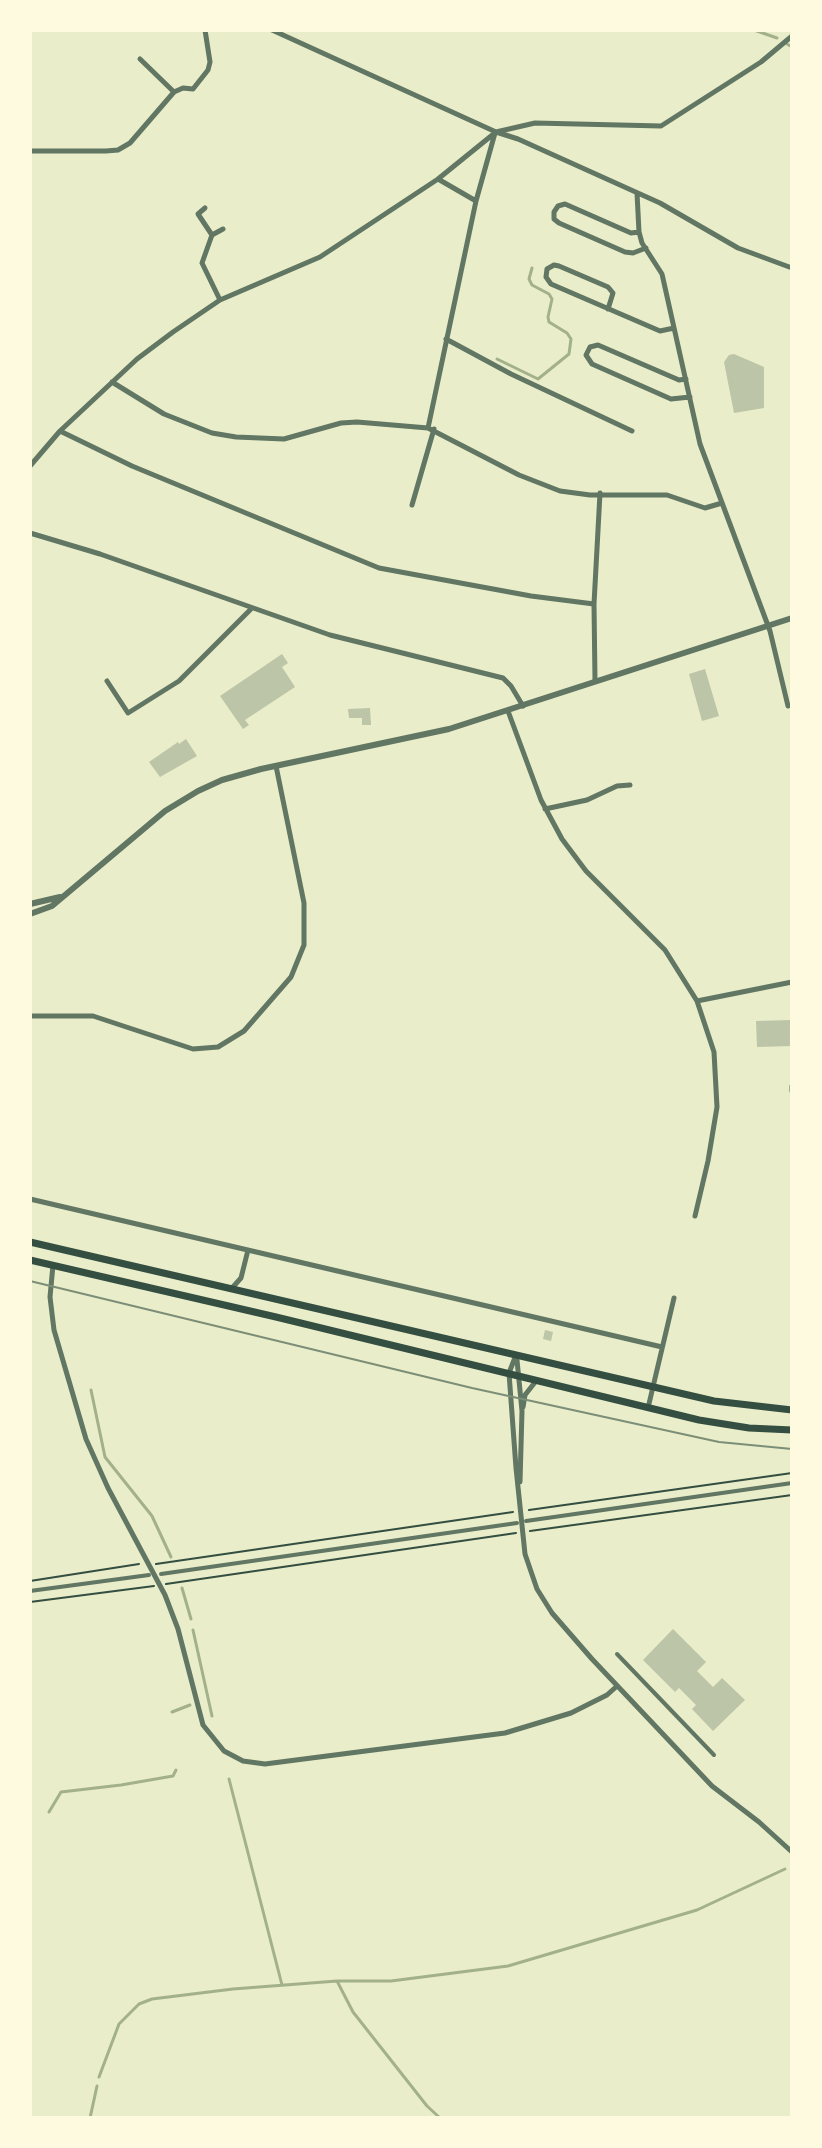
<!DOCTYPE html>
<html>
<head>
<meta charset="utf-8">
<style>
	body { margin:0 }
	#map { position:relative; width:822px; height:2148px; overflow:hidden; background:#e9edc9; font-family:Helvetica,sans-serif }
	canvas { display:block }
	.frame { position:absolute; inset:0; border:32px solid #fefae0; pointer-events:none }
</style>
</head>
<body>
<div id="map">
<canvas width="822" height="2148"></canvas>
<div class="frame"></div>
</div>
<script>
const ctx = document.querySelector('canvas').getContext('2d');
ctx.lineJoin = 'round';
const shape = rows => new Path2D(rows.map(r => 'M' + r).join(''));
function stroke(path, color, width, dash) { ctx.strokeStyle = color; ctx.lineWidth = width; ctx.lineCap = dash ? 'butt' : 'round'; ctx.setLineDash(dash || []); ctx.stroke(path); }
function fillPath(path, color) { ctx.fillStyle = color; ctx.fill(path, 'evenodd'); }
stroke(shape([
	[754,30,777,38],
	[787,44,792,47],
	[497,359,538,379,569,354,571,339,567,333,549,322,548,317,552,299,549,294,532,285,529,279,532,268],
	[91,1390,105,1457,152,1516,171,1557],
	[182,1588,191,1619],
	[193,1630,212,1716],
	[172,1712,190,1705],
	[229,1779,282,1985],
	[49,1812,61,1792,121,1785,173,1776,176,1770],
	[337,1981,353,2012,427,2106,440,2118],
	[99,2077,119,2024,139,2004,152,1999,233,1989,337,1981,391,1981,508,1966,697,1910,785,1869],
	[90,2118,97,2086]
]), '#a3b18a', 3);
fillPath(shape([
	[729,355,734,354,764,367,764,408,734,413,724,362],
	[282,654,288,663,282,667,295,687,245,720,249,725,243,729,220,696],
	[705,669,719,716,702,721,689,674],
	[370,708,371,725,362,725,362,718,349,718,348,709],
	[186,739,197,756,160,777,149,762,178,742,179,744],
	[792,1020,792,1046,757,1047,756,1021],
	[545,1330,553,1332,551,1341,543,1339],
	[673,1629,706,1662,697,1671,713,1687,722,1678,745,1700,713,1731,692,1709,696,1705,679,1688,675,1692,643,1660]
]), '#bcc5a7');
stroke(shape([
	[529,1510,792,1473],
	[530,1531,792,1495],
	[156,1564,513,1512],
	[30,1581,139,1564],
	[166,1584,516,1533],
	[30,1602,154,1586]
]), '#344e41', 2);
stroke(shape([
	[526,1521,792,1483],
	[161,1574,517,1523],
	[30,1591,149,1575],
	[617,1654,714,1755]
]), '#617663', 4);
stroke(shape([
	[272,30,496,132,518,139,660,203,738,248,792,268],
	[174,92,183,88,193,89,208,70,210,62,205,30],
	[30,151,106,151,118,150,130,143,174,92,140,59],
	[438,179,476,201],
	[637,193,639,232,642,243,662,274,700,444,770,631,788,706],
	[205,208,198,214,212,235,202,263,220,300],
	[639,232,631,233,565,204,558,206,554,212,554,219,559,223,625,252,633,253,646,248],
	[212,235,223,229],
	[608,309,613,293,608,287,559,266,554,265,547,269,546,277,551,284,660,331,674,328],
	[446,339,511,374,632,431],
	[686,379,679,380,598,345,590,347,586,355,592,364,671,399,690,397],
	[112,382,164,414,212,433,236,437,284,439,341,423,357,422,428,428,519,475,560,491,590,495,667,495,705,508,722,503],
	[428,428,476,201,495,133],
	[60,431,132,466,379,568,531,596,594,604],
	[30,466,60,431,137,359,173,332,220,300,320,257,438,179,496,132,535,123,661,126,761,62,792,36],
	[412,505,434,429],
	[30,533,100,554,330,635,503,678,511,686,523,706],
	[107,681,128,713,179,681,251,609],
	[595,681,594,604,600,493],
	[508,711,541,800,562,839,586,871,665,950,697,1001,714,1052,717,1107,708,1161,695,1216],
	[545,809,587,800,617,786,630,785],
	[697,1001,792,982],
	[30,1016,93,1016,193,1049,218,1047,244,1031,291,977,304,945,304,903,276,766],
	[792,1086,792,1091],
	[30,1199,662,1347],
	[53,1265,50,1297,54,1330,86,1439,108,1488,165,1595,178,1629,203,1725,224,1751,243,1761,265,1764,505,1733,571,1713,607,1695,617,1686],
	[232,1288,241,1278,248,1250],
	[516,1355,509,1373,516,1468,525,1554,537,1589,552,1613,592,1659,712,1786,759,1822,792,1852],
	[517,1360,522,1411,520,1482],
	[523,1407,525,1395,536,1381],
	[648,1408,674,1298]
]), '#617663', 5);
stroke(shape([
	[30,904,60,897],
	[30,914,52,906,165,811,198,791,222,780,261,769,449,729,792,618]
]), '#617663', 6);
stroke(shape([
	[30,1242,714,1401,792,1410],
	[30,1260,276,1317,699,1420,749,1428,792,1430]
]), '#344e41', 7);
stroke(shape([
	[30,1281,472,1388,719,1442,792,1449]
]), '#7c8e77', 2);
</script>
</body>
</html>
